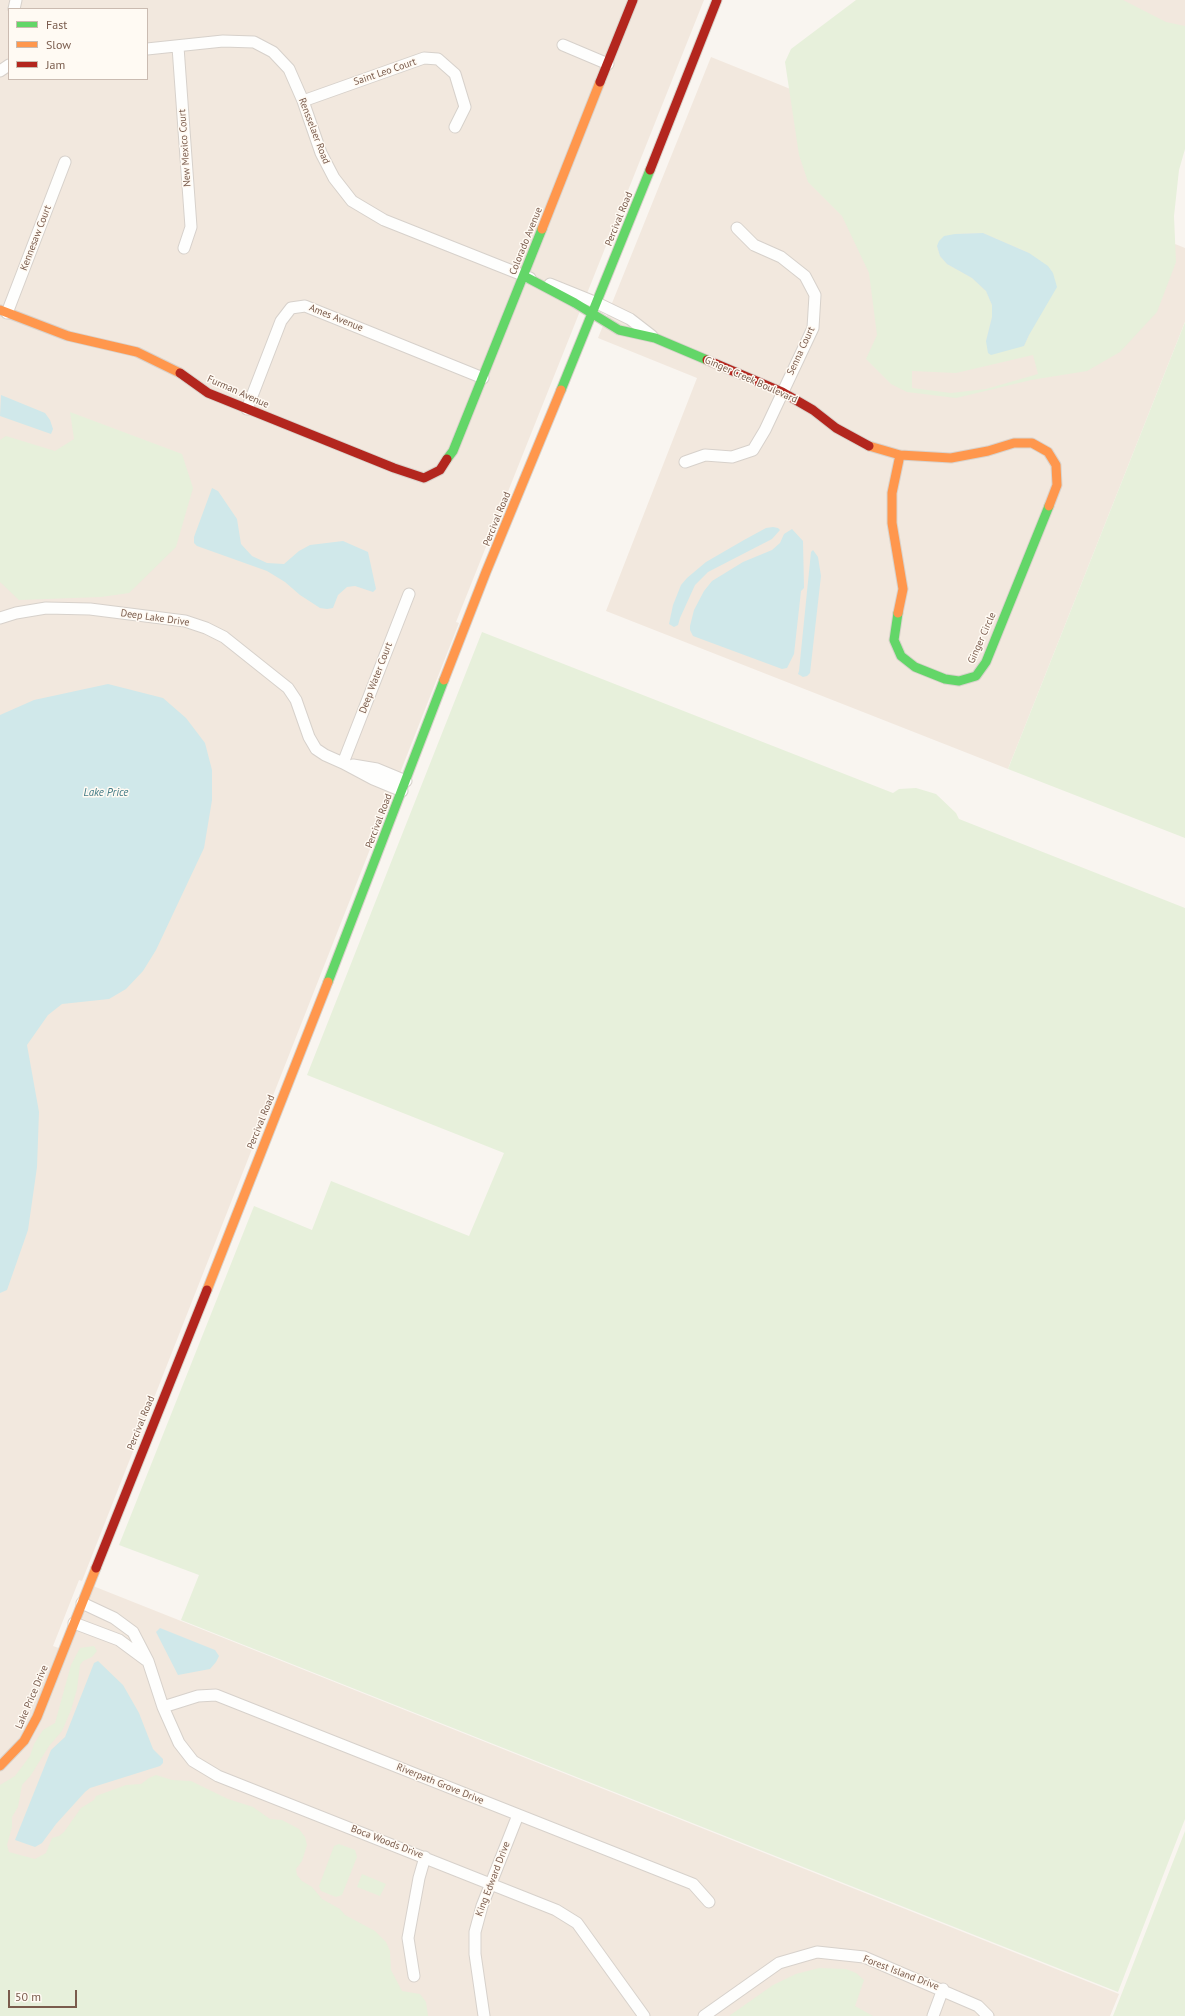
<!DOCTYPE html>
<html>
<head>
<meta charset="utf-8">
<style>
	body { margin:0 }
	#map { position:relative; width:1185px; height:2016px; overflow:hidden; background:#f9f5f0; font-family:"PT Sans",sans-serif }
	canvas { display:block }
	.legend { position:absolute; left:8px; top:8px; width:140px; height:72px; box-sizing:border-box; background:#fffaf3; border:1px solid #cabbb1; margin:0; padding:5px 7px; list-style:none; font-size:12px; color:#7a5c4d }
	.legend li { display:flex; align-items:center; gap:8px; height:20px }
	.legend b { width:20px; border:1px solid #cabbb1 }
	.scale { position:absolute; left:8px; top:1990px; width:69px; height:18px; box-sizing:border-box; border:2px solid #7a5c4d; border-top:0; padding-left:5px; font-size:12px; line-height:14px; white-space:nowrap; color:#7a5c4d; -webkit-text-stroke:3px #fffaf3; paint-order:stroke }
</style>
</head>
<body>
<div id="map">
<canvas width="1185" height="2016"></canvas>
<ul class="legend">
<li><b style="height:5px;background:#63d668"></b>Fast</li>
<li><b style="height:5px;background:#ff974d"></b>Slow</li>
<li><b style="height:5px;background:#b3261e"></b>Jam</li>
</ul>
<div class="scale">50 m</div>
</div>
<script>
const ctx = document.querySelector('canvas').getContext('2d');
ctx.lineJoin = 'round';
function fillPath(path, color) { ctx.fillStyle = color; ctx.fill(path, 'evenodd'); }
const shape = rows => new Path2D(rows.map(r => 'M' + r).join(''));
function stroke(path, color, width, dash) { ctx.strokeStyle = color; ctx.lineWidth = width; ctx.lineCap = dash ? 'butt' : 'round'; ctx.setLineDash(dash || []); ctx.stroke(path); }
function write(font, color, halo, rows, align = 'center') {
  ctx.font = font + ' "PT Sans",sans-serif'; ctx.lineWidth = 3; ctx.setLineDash([]); ctx.textBaseline = 'middle'; ctx.strokeStyle = halo; ctx.fillStyle = color; for (const [text, x, y, turn = 0] of rows) {
    ctx.save(); ctx.translate(x, y); ctx.rotate((+turn || 0) * Math.PI / 180); ctx.textAlign = isNaN(turn) ? turn : align; if (halo) ctx.strokeText(text, 0, 0); ctx.fillText(text, 0, 0); ctx.restore();
  }
}
fillPath(shape([
	[0,0,704,0,456,622,459,623,82,1581,79,1580,53,1646,67,1651,93,1586,1119,1994,1110,2016,0,2016],
	[9,9,147,9,147,79,9,79],
	[1057,0,1185,0,1185,51],
	[711,57,1185,248,1185,322,1008,769,606,611,697,378,598,338]
]), '#f2e8de');
fillPath(shape([
	[856,0,1123,0,1166,22,1185,26,1185,149,1179,170,1174,216,1176,262,1157,312,1120,352,1087,371,1031,380,956,398,907,392,891,384,866,359,877,335,869,273,842,216,808,182,799,155,785,62,791,49],
	[983,233,1029,253,1029,335,1024,346,986,341,992,317,992,305,986,291,972,278,947,264,940,256,937,246,955,234],
	[1033,355,1038,374,986,389,951,393,912,388,912,371,956,373],
	[1185,322,1185,838,1008,769],
	[70,412,182,454,193,488,176,547,129,593,101,597,19,600,0,582,0,440,6,436,55,451,74,439],
	[482,632,893,793,899,789,916,788,936,794,956,813,959,819,1185,908,1185,1819,1118,1992,181,1620,199,1575,119,1545,254,1206,312,1230,331,1181,469,1236,504,1153,307,1075],
	[94,1646,97,1651,92,1657,83,1661,80,1665,77,1689,71,1710,62,1731,49,1746,31,1775,22,1785,18,1807,12,1817,12,1827,7,1845,9,1852,35,1859,46,1853,52,1838,59,1836,64,1832,81,1808,94,1800,96,1796,126,1785,141,1784,149,1778,156,1775,172,1780,191,1781,228,1799,253,1807,270,1819,282,1820,299,1829,305,1837,307,1845,302,1861,296,1869,297,1875,302,1881,312,1887,322,1899,340,1909,345,1915,375,1931,386,1942,390,1951,391,1970,402,1991,420,1994,426,2002,428,2016,0,2016,0,1785,15,1776,30,1756,34,1744,43,1730,55,1723,71,1665,80,1648],
	[1185,1831,1185,2016,1113,2016],
	[339,1844,355,1850,357,1857,342,1895,336,1897,321,1891,319,1886,334,1846],
	[362,1874,386,1884,380,1896,357,1887],
	[819,1968,846,1969,856,1973,864,1980,855,2006,873,2016,729,2016,773,1985,796,1974]
]), '#e7f0db');
fillPath(shape([
	[983,233,1029,253,1048,266,1053,273,1057,287,1029,335,1024,346,991,355,988,353,986,341,992,317,992,305,986,291,972,278,947,264,940,256,937,246,939,241,944,236,955,234],
	[1,395,45,413,50,420,53,429,51,434,0,416],
	[212,488,218,491,237,519,241,544,252,556,267,563,284,564,299,551,310,545,343,541,368,552,376,589,373,592,355,586,347,587,338,595,333,608,327,609,320,608,300,595,285,582,267,571,197,546,194,543,194,537],
	[773,527,778,528,780,530,772,539,708,572,695,585,680,618,678,625,674,627,669,624,673,605,681,585,687,578,706,562,744,540,766,528],
	[792,529,803,541,804,588,801,591,794,654,787,668,782,669,693,636,690,630,690,626,694,610,704,591,712,581,743,562,772,550,780,543,784,534],
	[813,550,818,557,821,576,810,673,807,676,803,677,798,674,799,671,811,552],
	[108,684,163,698,186,718,205,743,212,770,212,800,204,848,156,950,143,971,126,989,109,999,62,1004,48,1015,27,1045,39,1112,37,1167,28,1230,7,1290,0,1293,0,715,34,700],
	[160,1628,215,1650,219,1656,216,1662,210,1669,178,1675,156,1632],
	[98,1661,123,1685,139,1713,153,1749,163,1759,163,1763,160,1766,90,1788,85,1792,56,1824,42,1843,35,1847,15,1840,51,1750,65,1737,94,1663]
]), '#d0e8ea');
const street = shape([
	[14,9,16,0],
	[563,45,608,64],
	[178,47,191,227,184,248],
	[147,49,223,41,254,42,273,52,289,69,303,101,321,153,334,178,352,201,384,220,530,278],
	[0,71,9,65],
	[303,101,424,58,438,59,455,74,465,107,455,127],
	[550,284,597,303,630,319,652,336],
	[7,313,65,162],
	[247,409,281,321,291,308,305,306,483,378],
	[685,462,705,455,732,457,753,450,765,430,813,328,815,295,805,276,781,257,754,245,737,228],
	[0,618,16,613,46,608,90,609,185,621,206,628,224,637,288,688,296,700,309,737,316,749,325,755,343,763,373,779,402,791],
	[343,763,409,594],
	[353,765,377,769,406,781],
	[82,1603,114,1618,133,1632,148,1661,163,1707,179,1743,193,1761,218,1776,556,1910,577,1923,644,2016],
	[74,1623,119,1640,146,1660],
	[163,1707,198,1696,216,1695,693,1884,709,1902],
	[414,1976,408,1938,419,1878,425,1857],
	[484,2016,475,1954,475,1932,482,1906,518,1815],
	[704,2016,779,1963,817,1952,864,1957,978,2006,988,2016],
	[933,2016,943,1989]
]);
const fast = shape([
	[524,276,575,303,619,330,655,338,707,360],
	[561,390,650,170],
	[447,459,453,451,542,229],
	[898,613,894,640,901,656,915,667,945,679,959,681,976,676,986,662,1049,506],
	[328,982,444,680]
]);
const slow = shape([
	[542,229,600,82],
	[0,310,68,336,137,352,180,373],
	[869,446,900,455,951,458,988,451,1014,443,1032,443,1048,452,1056,465,1057,485,1049,506],
	[898,613,903,589,892,523,892,493,900,455],
	[444,680,486,572,561,390],
	[207,1290,328,982],
	[0,1766,24,1741,37,1717,96,1568]
]);
const jam = shape([
	[600,82,633,0],
	[650,170,717,0],
	[707,360,782,392,813,410,836,428,869,446],
	[180,373,208,393,394,468,424,478,440,470,447,459],
	[96,1568,207,1290]
]);
stroke(street, '#d7d1cb', 13);
stroke(fast, '#d9d2cb', 11);
stroke(slow, '#d9d2cb', 11);
stroke(jam, '#d9d2cb', 11);
stroke(street, '#fefefd', 11);
stroke(fast, '#63d668', 9);
stroke(slow, '#ff974d', 9);
stroke(jam, '#b3261e', 9);
write('10px', '#7a5c4d', '#fffaf3', [
	["Saint Leo Court",385,72,-19],
	["Rensselaer Road",314,131,69],
	["New Mexico Court",185,148,-94],
	["Percival Road",619,219,-68],
	["Kennesaw Court",36,238,-69],
	["Colorado Avenue",526,241,-68],
	["Ames Avenue",336,318,22],
	["Senna Court",801,351,-65],
	["Ginger Creek Boulevard",751,380,24],
	["Furman Avenue",238,392,24],
	["Percival Road",497,519,-68],
	["Deep Lake Drive",155,618,8],
	["Ginger Circle",982,638,-66],
	["Deep Water Court",376,678,-69],
	["Percival Road",379,821,-69],
	["Percival Road",261,1122,-68],
	["Percival Road",141,1423,-68],
	["Lake Price Drive",32,1697,-67],
	["Riverpath Grove Drive",440,1784,22],
	["Boca Woods Drive",387,1842,21],
	["King Edward Drive",493,1879,-69],
	["Forest Island Drive",901,1973,21]
]);
write('italic 11px', '#437c86', '#fffaf3', [
	["Lake Price",106,793]
]);
</script>
</body>
</html>
